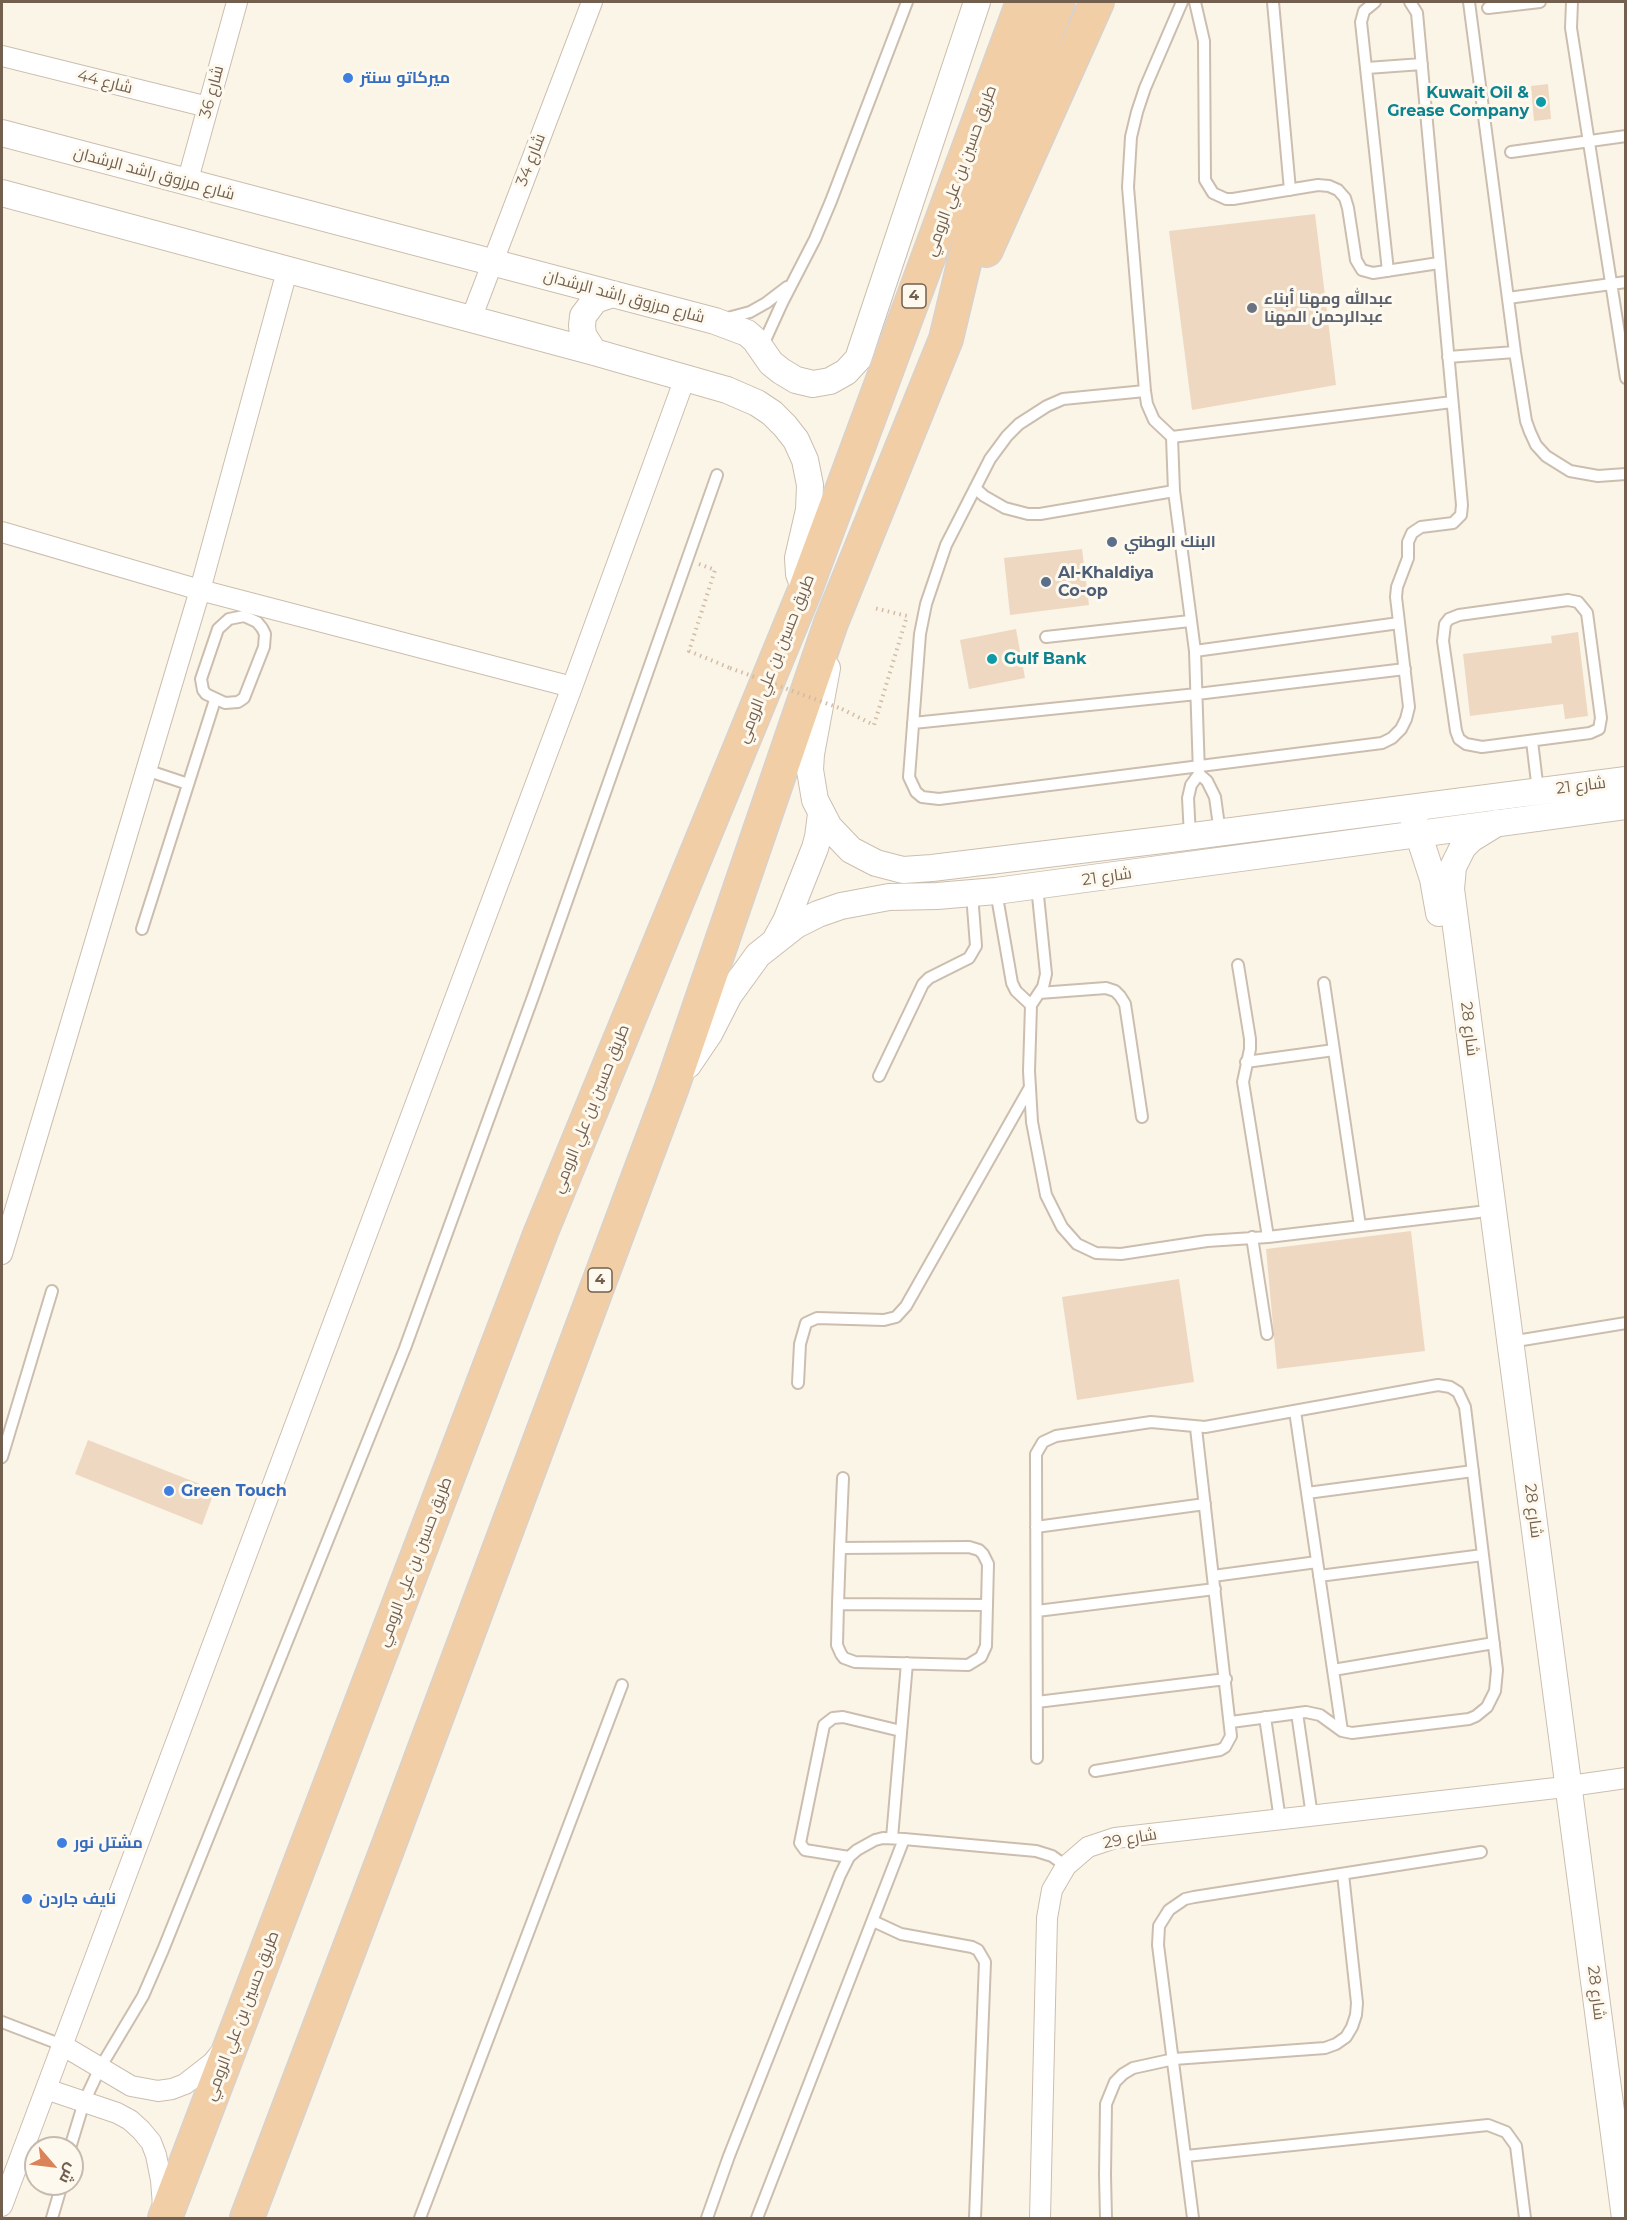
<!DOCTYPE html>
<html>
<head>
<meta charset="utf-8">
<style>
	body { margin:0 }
	#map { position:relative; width:1627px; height:2220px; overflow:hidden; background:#fbf5e8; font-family:Montserrat,Cairo,sans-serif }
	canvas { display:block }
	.frame { position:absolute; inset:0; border:3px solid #735f4e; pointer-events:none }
	.north { position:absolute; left:24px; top:2136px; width:60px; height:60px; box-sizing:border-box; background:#fef9ee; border:2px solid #c6bbae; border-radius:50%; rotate:118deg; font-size:16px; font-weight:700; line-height:24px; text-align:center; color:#735f4e }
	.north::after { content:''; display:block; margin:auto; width:21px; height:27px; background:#da8258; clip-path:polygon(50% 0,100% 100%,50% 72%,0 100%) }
</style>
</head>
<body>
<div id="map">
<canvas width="1627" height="2220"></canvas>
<div class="frame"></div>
<div class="north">ش</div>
</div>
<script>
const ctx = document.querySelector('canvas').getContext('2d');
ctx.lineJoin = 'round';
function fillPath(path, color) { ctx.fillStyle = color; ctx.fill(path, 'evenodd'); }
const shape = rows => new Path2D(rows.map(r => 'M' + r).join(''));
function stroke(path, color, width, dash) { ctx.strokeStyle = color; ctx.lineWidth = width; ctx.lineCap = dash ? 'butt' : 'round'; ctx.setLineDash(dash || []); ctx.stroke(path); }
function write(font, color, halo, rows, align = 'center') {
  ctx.font = font + ' Montserrat,Cairo,sans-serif'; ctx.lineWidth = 6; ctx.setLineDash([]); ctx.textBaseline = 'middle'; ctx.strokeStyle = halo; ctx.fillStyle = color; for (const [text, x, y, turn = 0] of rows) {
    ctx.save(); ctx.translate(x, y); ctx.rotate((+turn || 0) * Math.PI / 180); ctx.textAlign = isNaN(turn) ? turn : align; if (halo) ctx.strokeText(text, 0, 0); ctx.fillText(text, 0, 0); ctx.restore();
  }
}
fillPath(shape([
	[1548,84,1551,119,1534,121,1531,86],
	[1315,214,1336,385,1192,410,1169,231],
	[1082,549,1089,605,1010,615,1004,558],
	[1016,629,1025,678,969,689,960,640],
	[1578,632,1588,716,1565,719,1563,704,1470,716,1463,654,1552,643,1551,636],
	[1411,1231,1425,1351,1277,1369,1266,1249],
	[1179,1279,1194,1382,1077,1400,1062,1297],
	[88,1440,215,1490,202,1525,75,1474]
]), '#eed8c2');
const service = shape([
	[1182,2,1145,88,1137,112,1131,137,1128,187,1145,391,1147,404,1154,420,1172,437,1174,491,1195,651,1199,774,1191,785,1188,798,1190,836],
	[1195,2,1204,41,1205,180,1213,193,1226,199,1233,199,1318,185,1329,186,1338,190,1345,198,1348,208,1356,260,1362,270,1373,273,1439,263],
	[1273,2,1290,190],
	[1375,2,1364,11,1361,22,1388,271],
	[1469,2,1515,352,1526,421,1530,432,1536,445,1546,456,1570,471,1598,476,1626,474],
	[1572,2,1571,28,1626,378],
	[1488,8,1540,2],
	[1367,68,1422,64],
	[1511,152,1626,136],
	[1508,298,1626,282],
	[724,319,750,312,766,303,787,287],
	[762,347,782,303,815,239,831,201,907,2],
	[1448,357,1515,352],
	[1145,391,1063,399,1047,406,1019,424,1007,436,990,459,946,545,926,604,920,634,909,777,916,792,922,797,939,799,1382,743,1392,738,1401,729,1406,719,1409,707,1396,597,1397,587,1408,558,1408,542,1412,533,1421,527,1453,523,1461,515,1462,505,1417,13,1410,2],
	[1172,437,1452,402],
	[975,488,984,496,1005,508,1028,514,1040,514,1174,491],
	[1568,600,1578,602,1587,613,1601,718,1599,729,1590,733,1482,747,1466,744,1459,739,1456,731,1443,641,1445,624,1449,619,1459,615,1568,600],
	[244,616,257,622,262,628,265,634,264,647,244,698,238,702,225,703,206,694,203,690,201,679,218,629,229,619,244,616],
	[1046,637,1190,621],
	[1195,651,1399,623],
	[913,723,1197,694,1405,669],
	[1532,741,1538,791],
	[146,770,188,784],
	[1199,774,1207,781,1215,797,1220,833],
	[1037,886,1046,974,1043,987,1031,1005,1029,1071,1032,1122,1046,1195,1062,1227,1077,1244,1096,1253,1121,1254,1207,1241,1268,1237,1479,1212],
	[996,891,1012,983,1016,991,1031,1005],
	[142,929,215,700],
	[1238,965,1250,1039,1250,1049,1243,1082,1268,1237],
	[1324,983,1360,1226],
	[1039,993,1106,988,1115,991,1120,996,1125,1004,1142,1117],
	[1246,1062,1334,1050],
	[879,1076,923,984,929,978,969,958,976,946,972,894],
	[1252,1237,1267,1334],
	[1510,1342,1626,1323],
	[798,1383,800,1344,806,1323,817,1318,884,1320,896,1317,906,1306,1029,1089],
	[1295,1411,1342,1731],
	[2,1457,52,1291],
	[1307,1493,1473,1471],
	[1036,1527,1205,1504],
	[840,1548,969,1547,979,1550,983,1554,988,1564,986,1646,981,1657,968,1665,855,1662,844,1658,841,1654,837,1645,838,1604,840,1548,843,1478],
	[1213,1576,1317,1562],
	[1319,1576,1483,1555],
	[838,1604,987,1605],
	[1037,1611,1215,1589],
	[1333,1670,1494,1643],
	[1037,1702,1226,1679],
	[1297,1713,1312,1816],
	[1265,1717,1280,1820],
	[1037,1758,1036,1460,1036,1454,1043,1442,1056,1436,1151,1422,1205,1427,1438,1385,1450,1387,1458,1392,1465,1407,1497,1670,1495,1691,1487,1707,1476,1716,1469,1719,1352,1733,1342,1731,1320,1715,1306,1712,1231,1722],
	[1095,1771,1220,1750,1225,1747,1231,1736,1196,1428],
	[892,1838,907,1663],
	[849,1857,805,1850,800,1843,824,1725,833,1718,843,1717,901,1731],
	[873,1921,901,1934,972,1947,978,1950,985,1962,975,2218],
	[2,2022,62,2045],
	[70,2148,84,2102,100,2068,143,1996,163,1950,405,1348,534,994,717,475],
	[1186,2156,1488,2125,1506,2132,1516,2146,1525,2218],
	[52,2218,62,2184],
	[420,2218,622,1685],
	[707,2218,729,2156,840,1875,849,1857,857,1850,875,1840,883,1838,904,1839,1036,1851,1052,1856,1066,1866],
	[757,2218,904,1839],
	[1106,2218,1105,2175,1106,2104,1115,2082,1123,2074,1133,2068,1174,2059,1325,2048,1336,2044,1346,2037,1352,2027,1356,2015,1357,2003,1343,1874],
	[1193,2218,1158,1945,1159,1926,1169,1910,1185,1899,1194,1897,1481,1852]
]);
const minor = shape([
	[2,56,208,107],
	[187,183,237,2],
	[471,319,592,2],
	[2,532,200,590,572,687],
	[2,1254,200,590,287,271],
	[62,2045,131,2086,158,2091,172,2089,185,2084,212,2063,221,2052],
	[46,2089,117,2113,130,2120,141,2130,151,2142,156,2155,161,2180,163,2206],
	[2,2206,572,687,685,378],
	[1040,2218,1047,1918,1052,1890,1066,1866,1088,1847,1115,1838,1556,1788,1626,1778]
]);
const tertiary = shape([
	[2,133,715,321,747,333,755,340,771,363,781,371,796,380,813,384,830,381,846,372,858,359,977,2],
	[2,193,594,352,727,390,757,403,772,413,785,426,796,440,805,460,810,485,809,510,798,558,799,574,805,590],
	[594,352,583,335,582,326,583,316,595,300,613,294],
	[827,668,811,754,810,770,815,800,829,827,851,850,876,863,903,870,932,868,1170,839,1626,780],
	[1410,808,1433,879,1439,913],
	[1497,823,1471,839,1463,847,1453,867,1451,889,1625,2218],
	[776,939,786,921,815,848,818,837,821,814],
	[688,1065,709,1034,729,995,758,955,796,925,818,914,841,906,889,897,937,896,996,891,1626,806]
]);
const trunk = shape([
	[986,250,1097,2],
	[165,2218,541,1232,805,590,1023,2],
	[247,2218,388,1847,672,1087,831,623,946,339,968,247,982,202,1058,2]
]);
stroke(service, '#ccbeaf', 14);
stroke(minor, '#ccbeaf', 22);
stroke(tertiary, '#ccbeaf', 28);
stroke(trunk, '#d8d2cd', 36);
stroke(shape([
	[699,564,715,570,689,651,730,668],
	[842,709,874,725,907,616,874,608]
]), '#d3bba5', 4, [1.5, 4.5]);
stroke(service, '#fff', 10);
stroke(minor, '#fff', 20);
stroke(tertiary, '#fff', 26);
stroke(trunk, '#f1cea6', 33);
stroke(shape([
	[730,668,842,709]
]), '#d3bba5', 4, [1.5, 4.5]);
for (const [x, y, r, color] of [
	[348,78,6,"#3f7fe0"],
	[1541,102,6,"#0f9aa8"],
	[1252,308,6,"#6b7280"],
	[1112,542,6,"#5c6f8a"],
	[1046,582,6,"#5c6f8a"],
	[992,659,6,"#0f9aa8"],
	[169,1491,6,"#3f7fe0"],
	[62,1843,6,"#3f7fe0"],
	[27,1899,6,"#3f7fe0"]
]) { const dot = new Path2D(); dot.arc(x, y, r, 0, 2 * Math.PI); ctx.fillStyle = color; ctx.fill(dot); stroke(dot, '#fef9ee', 2); }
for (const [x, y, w] of [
	[914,296,24],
	[600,1280,24]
]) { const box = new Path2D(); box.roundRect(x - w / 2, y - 12, w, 24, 4.5); ctx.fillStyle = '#fef9ee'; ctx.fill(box); stroke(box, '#735f4e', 1.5); }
write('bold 15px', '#735f4e', null, [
	["4",914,296],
	["4",600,1280]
]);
write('bold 16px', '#366cbe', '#fef9ee', [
	["ميركاتو سنتر",360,78],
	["Green Touch",181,1491],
	["مشتل نور",74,1843],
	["نايف جاردن",39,1899]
], 'left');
write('16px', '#735f4e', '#fef9ee', [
	["شارع 44",105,82,14],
	["شارع 36",212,92,-75],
	["شارع 34",531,160,-69],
	["طريق حسين بن علي الرومي",961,171,-70],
	["شارع مرزوق راشد الرشدان",154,174,15],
	["شارع مرزوق راشد الرشدان",624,297,15],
	["طريق حسين بن علي الرومي",776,659,-68],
	["شارع 21",1581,786,-7],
	["شارع 21",1107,877,-8],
	["شارع 28",1469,1029,83],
	["طريق حسين بن علي الرومي",591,1109,-68],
	["شارع 28",1533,1511,83],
	["طريق حسين بن علي الرومي",415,1562,-69],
	["شارع 29",1130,1839,-10],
	["شارع 28",1596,1993,83],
	["طريق حسين بن علي الرومي",242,2016,-69]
]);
write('bold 16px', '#0d838f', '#fef9ee', [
	["Kuwait Oil &",1529,93],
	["Grease Company",1529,111],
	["Gulf Bank",1004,659,"left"]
], 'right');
write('bold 16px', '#5b616d', '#fef9ee', [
	["عبدالله ومهنا أبناء",1264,299],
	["عبدالرحمن المهنا",1264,317]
], 'left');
write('bold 16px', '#4e5e75', '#fef9ee', [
	["البنك الوطني",1124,542],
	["Al-Khaldiya",1058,573],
	["Co-op",1058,591]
], 'left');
</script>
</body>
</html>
